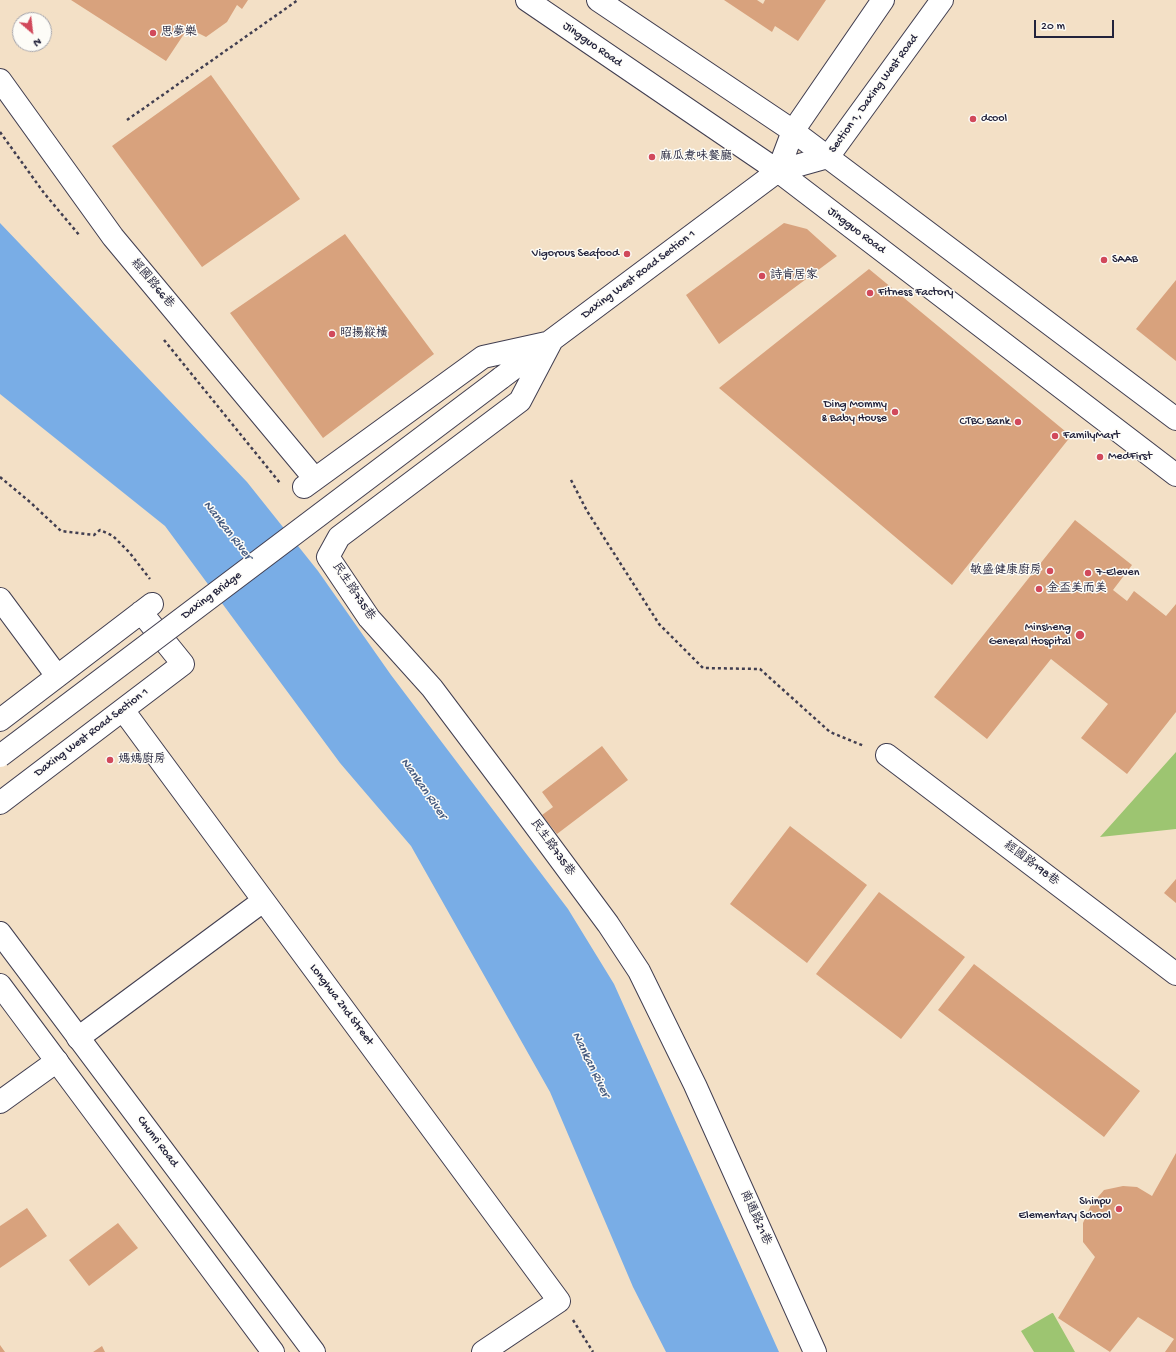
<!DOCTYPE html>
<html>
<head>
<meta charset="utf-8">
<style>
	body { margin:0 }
	#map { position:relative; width:1176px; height:1352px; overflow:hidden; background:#f3e0c6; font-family:"Gochi Hand",sans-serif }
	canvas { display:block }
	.north { position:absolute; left:12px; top:12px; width:40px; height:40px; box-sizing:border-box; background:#fdfcf7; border:1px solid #a5a5ac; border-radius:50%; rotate:152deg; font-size:11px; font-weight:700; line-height:16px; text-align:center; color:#22223b }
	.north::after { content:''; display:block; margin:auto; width:14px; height:18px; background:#d1495b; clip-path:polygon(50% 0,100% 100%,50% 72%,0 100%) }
	.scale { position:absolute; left:1034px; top:20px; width:80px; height:18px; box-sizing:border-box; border:2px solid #22223b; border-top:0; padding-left:5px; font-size:12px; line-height:14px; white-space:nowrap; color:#22223b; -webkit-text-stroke:3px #fdfcf7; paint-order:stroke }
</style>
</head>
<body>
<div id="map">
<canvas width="1176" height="1352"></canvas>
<div class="north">N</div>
<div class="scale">20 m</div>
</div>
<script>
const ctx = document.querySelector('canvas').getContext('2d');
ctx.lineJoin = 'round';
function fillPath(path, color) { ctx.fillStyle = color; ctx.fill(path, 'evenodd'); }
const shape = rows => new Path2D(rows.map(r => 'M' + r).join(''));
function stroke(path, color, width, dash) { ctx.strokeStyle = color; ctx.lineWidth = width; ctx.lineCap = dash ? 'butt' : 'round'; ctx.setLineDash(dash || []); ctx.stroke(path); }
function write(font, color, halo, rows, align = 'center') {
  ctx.font = font + ' "Gochi Hand","LXGW WenKai TC",sans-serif'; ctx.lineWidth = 3; ctx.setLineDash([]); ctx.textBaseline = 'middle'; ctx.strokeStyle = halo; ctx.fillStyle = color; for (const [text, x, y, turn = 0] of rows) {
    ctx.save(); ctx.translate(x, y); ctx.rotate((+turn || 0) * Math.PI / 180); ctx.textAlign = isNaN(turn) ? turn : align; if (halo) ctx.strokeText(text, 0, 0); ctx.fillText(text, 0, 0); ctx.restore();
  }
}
fillPath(shape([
	[1176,752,1176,829,1100,837],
	[1052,1313,1053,1313,1075,1352,1034,1352,1021,1331]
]), '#9dc571');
fillPath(shape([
	[0,223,247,482,318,571,391,675,568,909,614,984,779,1352,666,1352,633,1287,550,1092,411,846,340,763,165,526,0,394]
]), '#79ade6');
fillPath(shape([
	[71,0,248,0,242,9,237,5,227,22,206,37,188,28,166,61],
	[724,0,757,0,763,4,765,0,826,0,798,41,775,26,772,32],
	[211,75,300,199,202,267,112,146],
	[784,223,807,229,837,256,719,344,686,295],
	[345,234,434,354,323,438,230,313],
	[869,269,1071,436,952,585,719,388],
	[1176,280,1176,361,1136,329],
	[1075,520,1132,565,1113,590,1127,601,1134,591,1166,616,1176,604,1176,712,1127,774,1081,738,1108,704,1051,659,987,739,934,697],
	[602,746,628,780,557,834,542,815,553,807,542,792],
	[790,826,867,885,807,963,730,904],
	[1176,879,1176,903,1164,893],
	[879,892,965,957,901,1039,816,974],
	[974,964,1140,1091,1104,1137,938,1010],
	[1176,1153,1176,1352,1165,1352,1174,1339,1138,1317,1110,1352,1058,1318,1095,1257,1083,1242,1083,1223,1091,1205,1104,1190,1123,1186,1137,1187,1152,1196],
	[27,1208,47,1236,0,1268,0,1226],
	[118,1223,138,1248,89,1286,69,1260],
	[0,1345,5,1352,0,1352],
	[102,1346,105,1352,93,1352]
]), '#d8a27d');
const minor = shape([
	[527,0,778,171,1176,475],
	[598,0,793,131,1176,419],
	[0,80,113,237,315,479],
	[778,171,793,131,883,0],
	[501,378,778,171,828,157,942,0],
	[304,487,483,357,551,342,520,401,339,537,328,557,369,618,432,688,511,793,608,924,639,971,695,1085,815,1352],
	[0,599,57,676],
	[123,710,559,1301,483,1352],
	[0,720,152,604],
	[887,755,1176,974],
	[0,803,183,664,141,612],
	[78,1038,263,901],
	[0,1102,57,1061]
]);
const major = shape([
	[0,933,314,1352],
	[0,985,273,1352]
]);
stroke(minor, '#413e50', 24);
stroke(major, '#413e50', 24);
stroke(shape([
	[127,120,298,0],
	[0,132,44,193,80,236],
	[164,340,280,483],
	[0,477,30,502,61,531,94,535,100,530,113,536,129,552,150,579],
	[571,480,587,511,659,624,703,668,760,669,830,732,864,746],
	[573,1320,593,1352]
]), '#413e50', 2.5, [3, 3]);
stroke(minor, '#fff', 22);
stroke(major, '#fff', 22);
const minorBridge = shape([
	[0,756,501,378]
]);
stroke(minorBridge, '#413e50', 24, []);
stroke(minorBridge, '#fff', 22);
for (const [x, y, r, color] of [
	[153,33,4,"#d1495b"],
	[973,119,4,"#d1495b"],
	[652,157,4,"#d1495b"],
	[627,254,4,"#d1495b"],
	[1104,260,4,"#d1495b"],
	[762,276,4,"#d1495b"],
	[870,293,4,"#d1495b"],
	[332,334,4,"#d1495b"],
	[895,412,4,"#d1495b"],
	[1018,422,4,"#d1495b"],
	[1055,436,4,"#d1495b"],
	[1100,457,4,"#d1495b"],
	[1050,571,4,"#d1495b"],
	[1088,573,4,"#d1495b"],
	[1039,589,4,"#d1495b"],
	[1080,635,5,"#d1495b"],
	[110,760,4,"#d1495b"],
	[1119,1209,4,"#d1495b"]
]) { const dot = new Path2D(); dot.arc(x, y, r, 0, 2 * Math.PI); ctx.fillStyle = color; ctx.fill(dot); stroke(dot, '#fdfcf7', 1.5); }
write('12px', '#22223b', '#fdfcf7', [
	["思夢樂",161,33],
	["dcool",981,119],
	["麻瓜煮味餐廳",660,157],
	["Vigorous Seafood",619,254,"right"],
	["SAAB",1112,260],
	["詩肯居家",770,276],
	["Fitness Factory",878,293],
	["昭揚縱橫",340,334],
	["Ding Mommy",887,405,"right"],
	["& Baby House",887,419,"right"],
	["CTBC Bank",1010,422,"right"],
	["FamilyMart",1063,436],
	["MedFirst",1108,457],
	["敏盛健康廚房",1042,571,"right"],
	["7-Eleven",1096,573],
	["金盃美而美",1047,589],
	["Minsheng",1071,628,"right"],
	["General Hospital",1071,642,"right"],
	["媽媽廚房",118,760],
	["Shinpu",1111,1202,"right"],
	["Elementary School",1111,1216,"right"]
], 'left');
write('12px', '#22223b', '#fdfcf7', [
	["Jingguo Road",592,45,35],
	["Section 1, Daxing West Road",874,94,-54],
	["Jingguo Road",856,231,37],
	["Daxing West Road Section 1",639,275,-37],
	["經國路66巷",152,284,50],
	["民生路735巷",353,592,56],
	["Daxing Bridge",212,596,-37],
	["Daxing West Road Section 1",92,733,-37],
	["民生路735巷",552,848,54],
	["經國路198巷",1031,864,37],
	["Longhua 2nd Street",341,1005,53],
	["Chunri Road",157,1142,53],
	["南通路21巷",755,1218,66]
]);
write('italic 13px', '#455a7f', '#fdfcf7', [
	["Nankan River",227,531,52],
	["Nankan River",423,789,55],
	["Nankan River",590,1065,64]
]);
</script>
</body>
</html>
